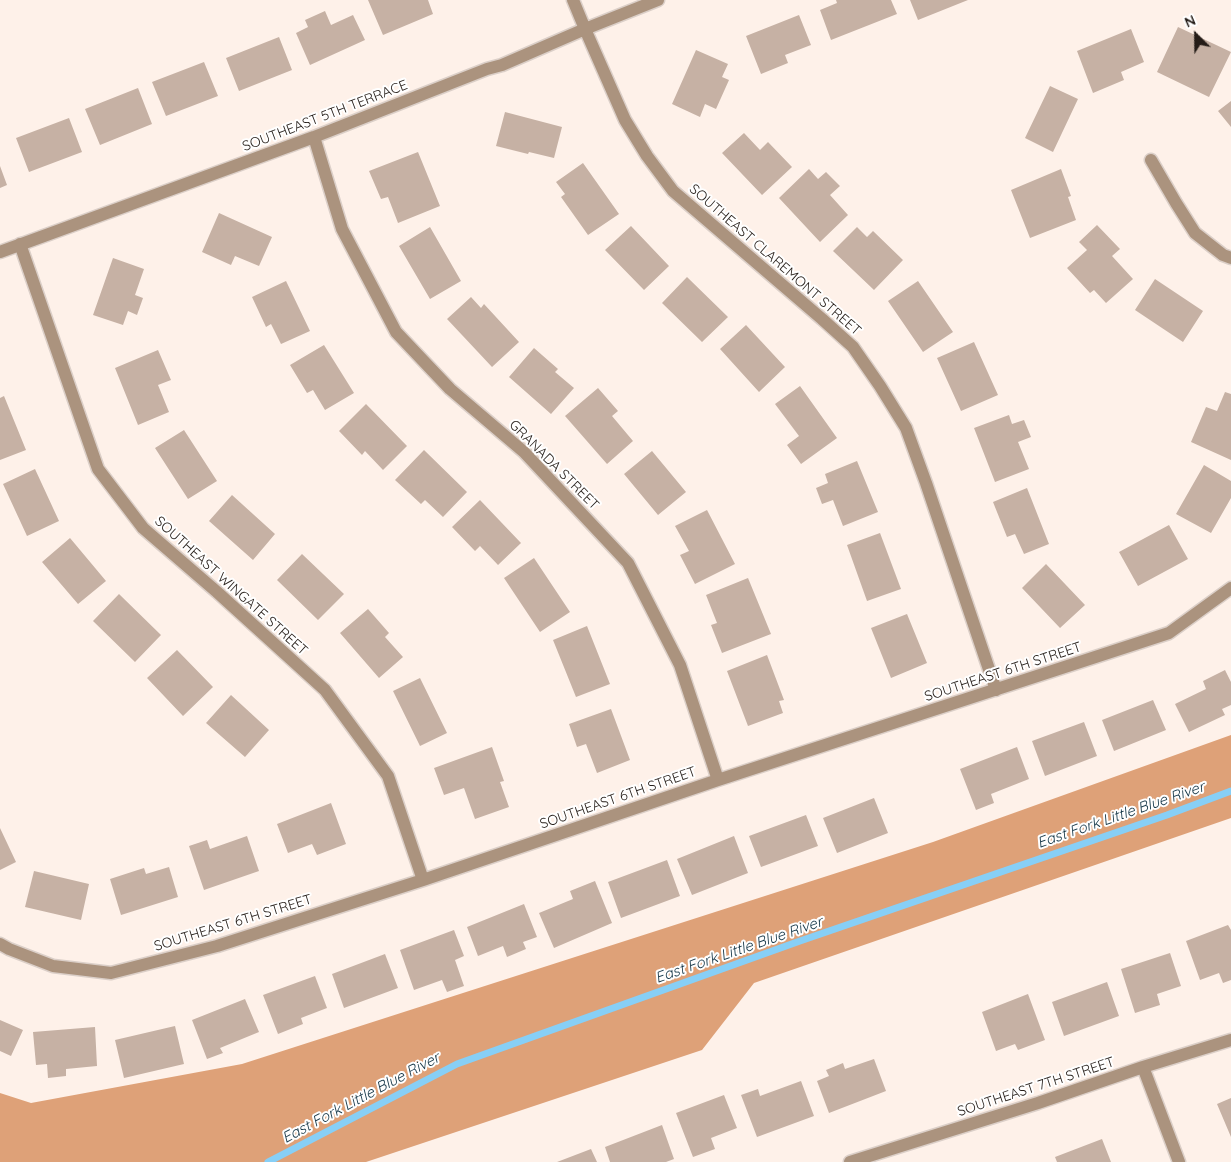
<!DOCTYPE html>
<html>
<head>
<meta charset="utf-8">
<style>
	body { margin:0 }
	#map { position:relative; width:1231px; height:1162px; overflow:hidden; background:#fef1e9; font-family:Quicksand,sans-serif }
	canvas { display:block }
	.north { position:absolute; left:1171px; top:10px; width:50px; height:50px; -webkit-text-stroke:4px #fff; paint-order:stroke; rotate:337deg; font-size:14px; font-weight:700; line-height:20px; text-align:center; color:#251d18 }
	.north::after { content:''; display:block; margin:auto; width:18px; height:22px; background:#251d18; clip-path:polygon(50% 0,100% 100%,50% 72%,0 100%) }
</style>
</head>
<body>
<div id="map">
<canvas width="1231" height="1162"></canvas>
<div class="north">N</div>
</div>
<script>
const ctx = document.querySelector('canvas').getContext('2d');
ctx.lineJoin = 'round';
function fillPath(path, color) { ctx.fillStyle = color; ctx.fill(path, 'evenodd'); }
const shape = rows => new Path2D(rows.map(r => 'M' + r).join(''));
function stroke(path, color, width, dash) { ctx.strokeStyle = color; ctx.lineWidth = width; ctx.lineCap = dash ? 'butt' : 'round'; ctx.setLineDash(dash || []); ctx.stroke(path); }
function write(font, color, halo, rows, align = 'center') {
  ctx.font = font + ' Quicksand,sans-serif'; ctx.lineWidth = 4; ctx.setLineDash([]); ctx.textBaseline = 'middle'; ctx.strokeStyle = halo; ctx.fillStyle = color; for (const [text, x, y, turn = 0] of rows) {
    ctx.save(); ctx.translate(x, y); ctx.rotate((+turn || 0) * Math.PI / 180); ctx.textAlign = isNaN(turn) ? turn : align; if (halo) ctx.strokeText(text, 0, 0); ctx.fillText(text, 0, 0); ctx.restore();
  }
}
fillPath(shape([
	[1231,735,1231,818,754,983,702,1050,366,1162,0,1162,0,1093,31,1103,242,1064,933,842]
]), '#dea178');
stroke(shape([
	[268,1162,457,1064,800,941,1167,815,1231,791]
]), '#87cff6', 7);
fillPath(shape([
	[368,0,428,0,433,14,383,35],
	[836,0,891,0,897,14,831,40,820,10,837,3],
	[910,0,968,0,918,20],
	[325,11,331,25,353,15,365,40,310,65,296,33,308,27,305,20],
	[799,15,811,45,785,55,788,63,761,74,746,36],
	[1178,27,1231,52,1209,97,1157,72],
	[1131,29,1144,62,1121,72,1124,80,1093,93,1077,51],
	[279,37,292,70,239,91,226,58],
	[696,50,728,64,722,77,729,80,716,109,705,104,700,117,672,104],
	[204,62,218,96,166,116,152,82],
	[1050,86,1078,99,1053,152,1025,138],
	[138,88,152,124,100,145,85,109],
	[1231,101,1231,127,1218,111],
	[505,112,562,127,554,158,529,152,528,154,496,146],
	[69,118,82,152,29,172,16,138],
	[744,133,760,150,768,142,792,167,762,195,722,153],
	[418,152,440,206,398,223,388,197,381,199,369,171],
	[583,163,619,214,588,235,561,197,565,194,556,182],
	[0,166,7,185,0,188],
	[809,169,818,179,826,172,840,186,830,195,848,215,820,242,779,198],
	[1061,169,1071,196,1068,197,1076,220,1030,238,1011,190],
	[219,213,272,237,259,266,235,256,231,265,202,252],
	[1097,225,1120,249,1112,256,1133,279,1106,303,1094,290,1090,293,1067,268,1087,250,1079,242],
	[631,226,669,266,644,290,605,250],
	[430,227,461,281,430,299,399,246],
	[857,227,867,237,873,231,903,260,874,290,833,251],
	[113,258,144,269,135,295,143,298,137,315,128,311,123,325,93,315],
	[687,277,728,317,702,342,662,303],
	[1155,279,1203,311,1183,342,1135,310],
	[286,281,310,331,281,344,271,324,266,327,252,297],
	[918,281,953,332,923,352,888,301],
	[471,297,481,308,484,304,519,342,492,367,447,319],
	[746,325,785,367,759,392,720,349],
	[974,342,998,395,961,411,937,358],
	[324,345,354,393,325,410,313,390,307,393,290,365],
	[534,348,558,369,555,372,574,388,551,414,509,377],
	[158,350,171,380,158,385,169,412,138,425,115,368],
	[800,386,837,438,801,464,787,445,799,436,775,404],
	[598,388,618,411,612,416,633,441,607,464,565,416],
	[1225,392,1231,394,1231,460,1191,442,1206,407,1217,411],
	[4,396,26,450,0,460,0,398],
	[366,404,407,446,383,470,365,451,362,455,339,431],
	[1009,415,1012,424,1024,420,1031,437,1018,442,1029,469,995,482,974,428],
	[184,430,217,481,188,499,155,448],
	[424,450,467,492,443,517,425,500,421,504,395,480],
	[652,451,686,492,658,515,624,474],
	[857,461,878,512,843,526,833,500,822,504,816,488,828,483,825,474],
	[1204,465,1231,481,1231,498,1211,533,1176,514],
	[35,469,59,521,27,536,3,484],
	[1027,488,1049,544,1024,554,1015,534,1007,537,993,502],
	[232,495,275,534,253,560,209,521],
	[480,500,521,543,498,565,480,546,475,551,452,527],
	[707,510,735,564,695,584,680,555,689,551,675,526],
	[1169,525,1188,559,1138,586,1119,552],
	[880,533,901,589,867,601,847,545],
	[70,538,106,581,78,604,42,562],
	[302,554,344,594,318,620,277,580],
	[534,558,570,612,540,632,504,578],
	[1046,564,1085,605,1060,628,1022,588],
	[748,578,771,634,722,653,711,625,717,623,706,595],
	[119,594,161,635,135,662,93,621],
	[368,609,389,633,385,637,403,657,379,678,340,633],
	[907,614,927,663,891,678,871,628],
	[587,626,610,684,576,697,553,640],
	[177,650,213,687,183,716,147,678],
	[767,655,784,700,779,701,783,713,748,726,727,671],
	[1225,670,1231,682,1231,705,1222,709,1225,715,1189,732,1175,704,1206,689,1203,681],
	[420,678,447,733,420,746,393,691],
	[231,695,269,730,245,757,206,723],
	[1153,700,1166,730,1114,751,1102,720],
	[611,709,630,760,597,773,586,744,577,747,569,724],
	[1084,722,1097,756,1045,776,1032,741],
	[492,747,504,781,500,782,509,807,475,819,464,788,444,795,434,768],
	[1017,747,1029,779,991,794,994,803,976,810,960,769],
	[874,798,888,833,837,853,823,818],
	[331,803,346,844,317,855,312,844,288,853,277,824],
	[806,815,818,846,761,867,749,836],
	[0,828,16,862,0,870],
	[247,836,259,871,204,890,189,846,207,840,210,849],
	[734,836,748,873,692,895,677,859],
	[667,860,680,896,621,918,608,882],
	[169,867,178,897,121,915,110,879,144,868,146,874],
	[34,871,89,884,81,920,25,907],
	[595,881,612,923,554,948,539,913,573,899,570,891],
	[524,904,537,937,523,942,526,949,507,957,503,946,478,956,467,927],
	[1228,925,1231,930,1231,980,1223,983,1219,973,1200,980,1186,941],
	[454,930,464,956,455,960,464,986,447,992,442,980,414,990,400,950],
	[1170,953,1181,986,1157,994,1160,1005,1135,1013,1121,969],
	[385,954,398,988,344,1008,332,974],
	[315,976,327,1008,301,1018,303,1024,278,1034,263,995],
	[1107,982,1119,1016,1064,1036,1052,1002],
	[1028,994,1045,1040,1018,1050,1015,1044,996,1051,982,1012],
	[245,999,259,1032,220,1048,223,1053,207,1059,192,1020],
	[0,1020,23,1030,11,1056,0,1051],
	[175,1026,184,1064,124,1078,115,1040],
	[95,1027,97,1066,66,1069,66,1076,48,1078,47,1064,36,1065,33,1032],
	[874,1059,886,1091,829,1113,817,1081,829,1076,826,1070,843,1063,845,1069],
	[801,1081,814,1116,757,1137,741,1095,758,1089,760,1096],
	[724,1095,737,1128,711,1138,715,1149,693,1157,676,1113],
	[1231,1098,1231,1137,1217,1104],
	[662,1125,674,1159,666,1162,610,1162,605,1147],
	[1102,1139,1111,1162,1057,1162,1055,1157],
	[591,1149,597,1162,557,1162]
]), '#c6b1a4');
const minor = shape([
	[573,0,585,29,625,120,647,156,673,191,822,319,853,347,880,386,906,428,926,483,996,690],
	[314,137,342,229,396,332,450,389,524,452,628,563,680,665,718,780],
	[1151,160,1176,203,1195,233,1223,255,1231,258],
	[20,244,98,469,143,528,217,592,325,690,388,776,423,880],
	[0,252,314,137,487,69,502,65,585,29,658,0],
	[0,944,9,949,53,966,111,973,217,946,423,880,718,780,1169,633,1231,588],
	[1143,1067,1179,1162],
	[850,1162,1038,1103,1143,1067,1231,1040]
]);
stroke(minor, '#dbcfc8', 15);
stroke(minor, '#ab937e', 12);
write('14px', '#251d18', '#fff', [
	["SOUTHEAST 5TH TERRACE",325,116,-21],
	["SOUTHEAST CLAREMONT STREET",775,260,41],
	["GRANADA STREET",554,465,45],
	["SOUTHEAST WINGATE STREET",231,586,42],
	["SOUTHEAST 6TH STREET",1003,672,-18],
	["SOUTHEAST 6TH STREET",618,798,-19],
	["SOUTHEAST 6TH STREET",233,923,-17],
	["SOUTHEAST 7TH STREET",1036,1087,-18]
]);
write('italic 15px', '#163748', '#fff', [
	["East Fork Little Blue River",1121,815,-19],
	["East Fork Little Blue River",739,950,-19],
	["East Fork Little Blue River",361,1098,-28]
]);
</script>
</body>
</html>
